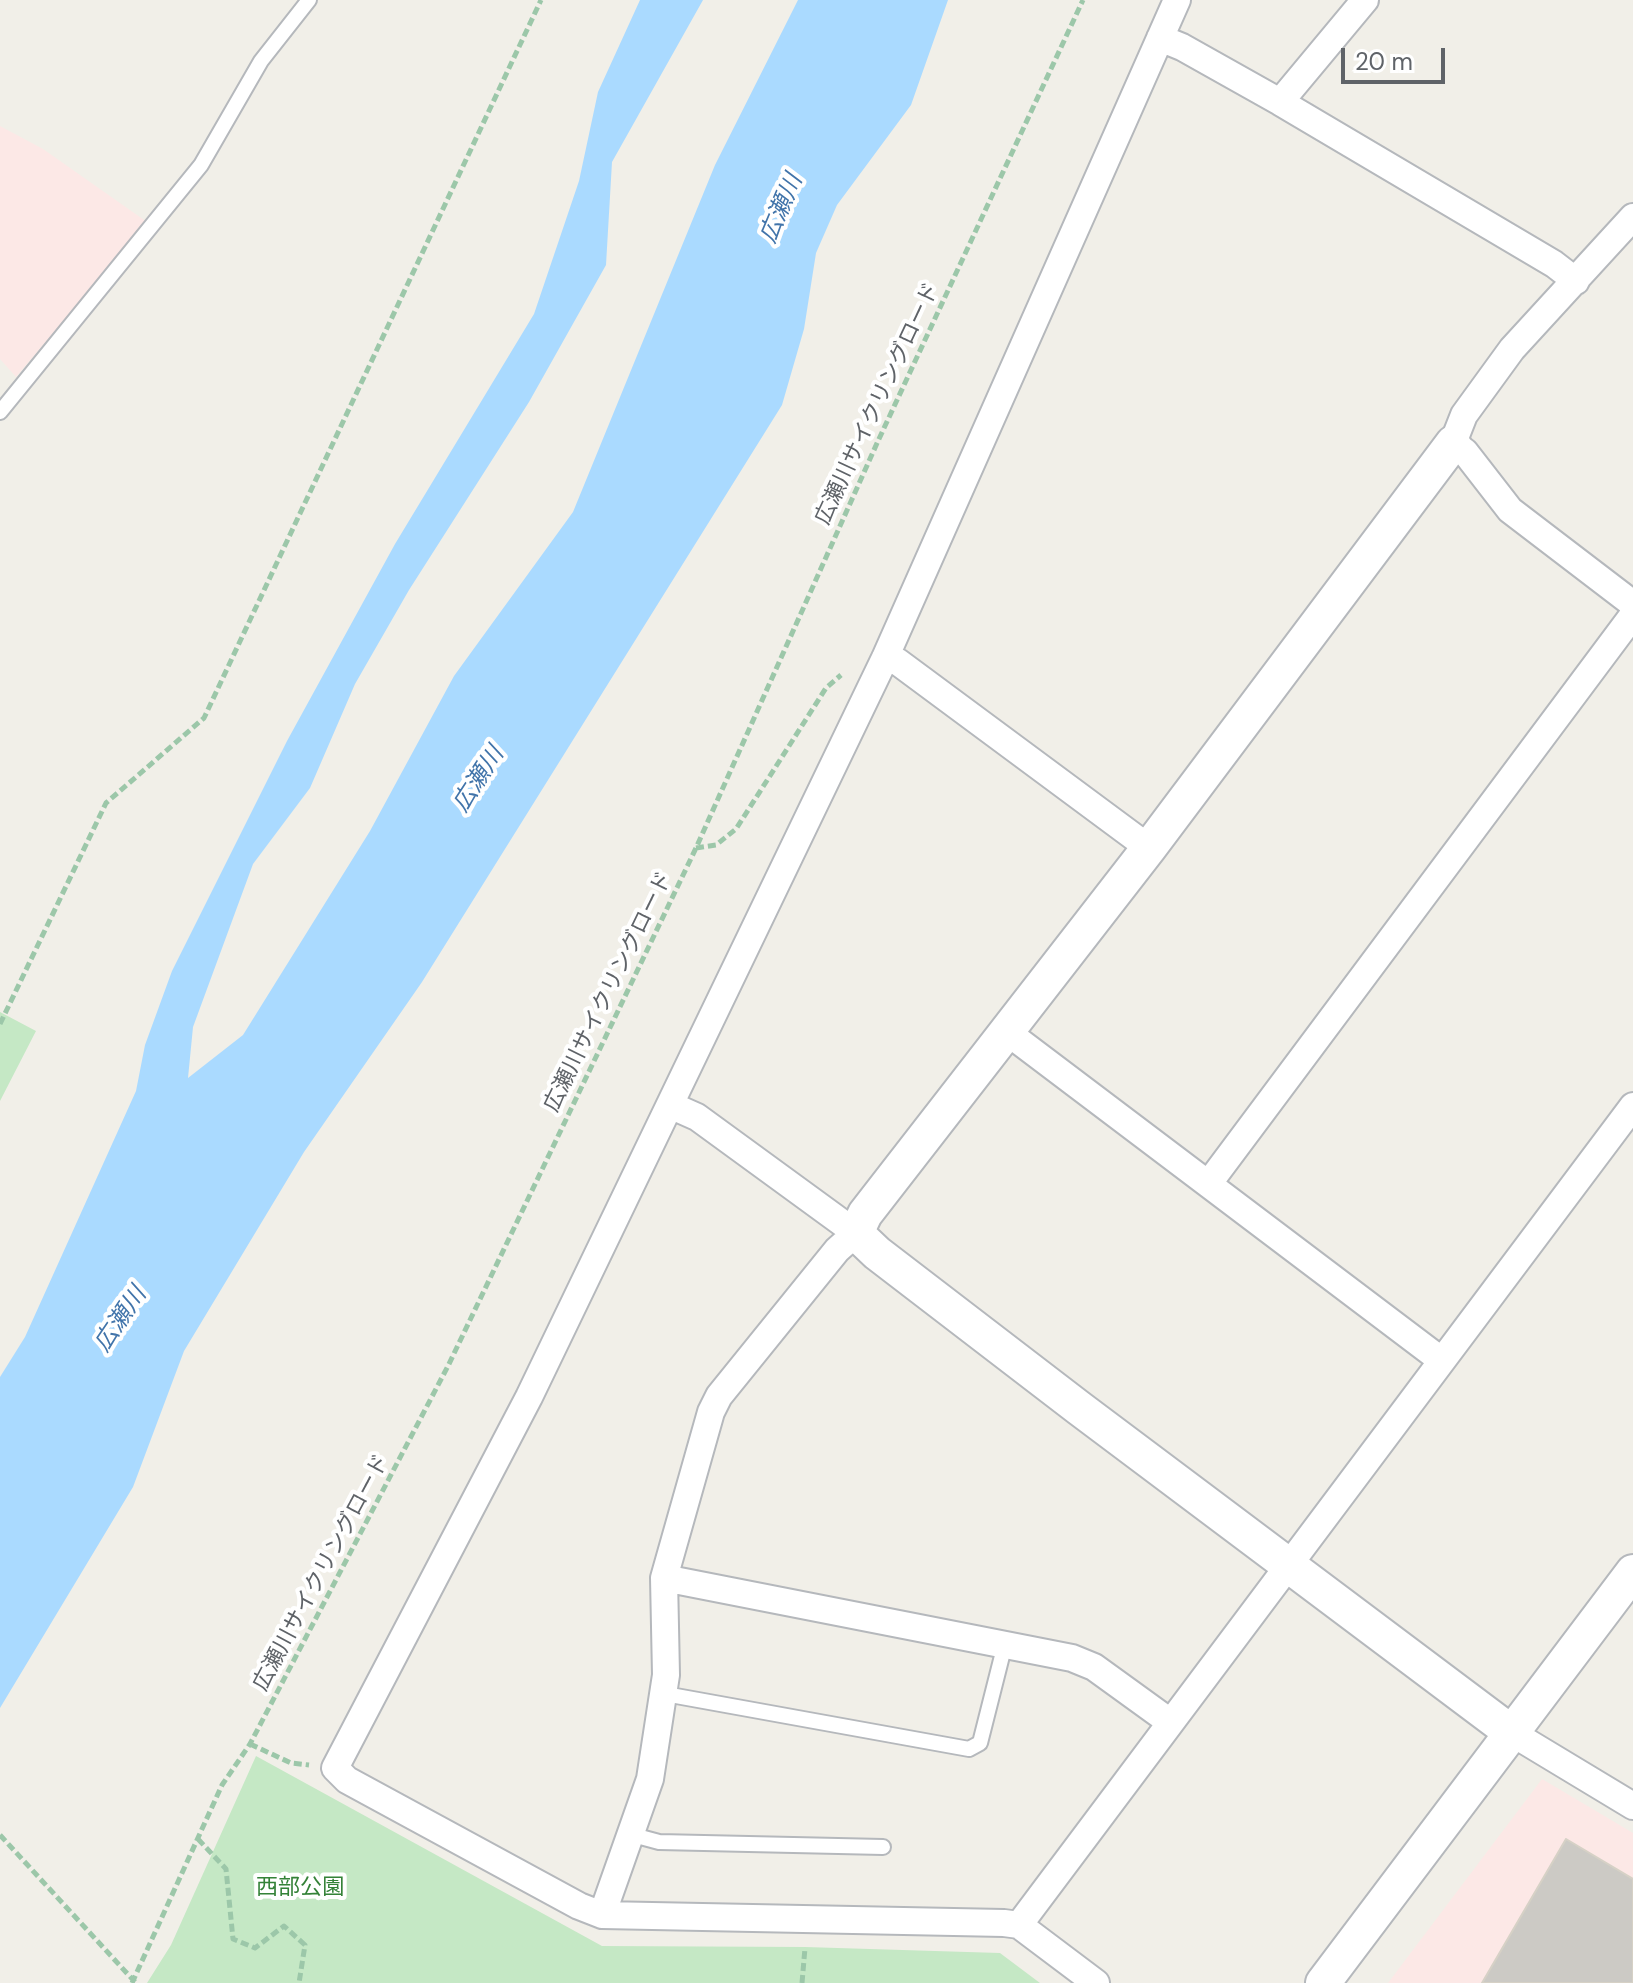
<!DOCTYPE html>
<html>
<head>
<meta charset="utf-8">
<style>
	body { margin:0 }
	#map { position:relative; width:1633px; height:1983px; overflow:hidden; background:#f1efe8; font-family:"DM Sans",sans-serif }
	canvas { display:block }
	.scale { position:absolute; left:1341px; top:48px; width:104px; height:36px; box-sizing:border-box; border:4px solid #5f6368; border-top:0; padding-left:10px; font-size:24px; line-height:28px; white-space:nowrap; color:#5f6368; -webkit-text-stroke:6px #fff; paint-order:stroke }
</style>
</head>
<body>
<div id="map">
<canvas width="1633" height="1983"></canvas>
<div class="scale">20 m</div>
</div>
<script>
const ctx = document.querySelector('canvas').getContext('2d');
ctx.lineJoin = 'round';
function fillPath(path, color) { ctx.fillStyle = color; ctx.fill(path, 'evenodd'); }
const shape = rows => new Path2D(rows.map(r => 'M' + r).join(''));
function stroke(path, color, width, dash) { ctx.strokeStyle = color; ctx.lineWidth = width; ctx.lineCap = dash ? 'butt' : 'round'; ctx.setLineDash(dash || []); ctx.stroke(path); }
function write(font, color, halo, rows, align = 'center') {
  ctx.font = font + ' "DM Sans","Noto Sans JP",sans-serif'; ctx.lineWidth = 8; ctx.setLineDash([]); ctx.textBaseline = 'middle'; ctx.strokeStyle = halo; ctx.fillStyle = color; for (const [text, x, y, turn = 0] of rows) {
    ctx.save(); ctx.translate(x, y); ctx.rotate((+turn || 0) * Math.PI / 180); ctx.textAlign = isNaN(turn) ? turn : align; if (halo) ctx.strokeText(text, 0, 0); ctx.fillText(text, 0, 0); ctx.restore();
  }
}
fillPath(shape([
	[0,126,43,149,147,222,16,377,0,359],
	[1542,1779,1633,1833,1633,1983,1388,1983]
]), '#fce8e6');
fillPath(shape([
	[0,1012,36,1031,0,1101],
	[256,1756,602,1946,805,1947,1000,1953,1040,1983,147,1983,171,1945]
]), '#c5e8c5');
fillPath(shape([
	[640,0,703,0,612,162,606,265,529,402,409,590,355,684,310,788,253,864,193,1027,188,1078,243,1035,370,831,454,676,573,512,715,165,798,0,948,0,911,105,837,205,816,253,804,329,782,405,422,982,304,1152,184,1351,133,1487,0,1708,0,1377,25,1337,136,1091,145,1045,172,971,287,741,395,544,534,314,579,181,598,92]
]), '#aadaff');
const building = shape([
	[1566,1839,1633,1879,1633,1983,1482,1983,1566,1839]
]);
fillPath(building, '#cccac5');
stroke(building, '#d6d1c6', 2);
const service = shape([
	[0,412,201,165,261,61,309,0],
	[665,1694,969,1749,980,1743,1005,1644],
	[633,1835,659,1842,883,1847]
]);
const minor = shape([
	[1160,38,1182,47,1280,102,1554,264,1576,281],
	[1280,102,1365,0],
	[1633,217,1512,349,1464,415,1453,443,1465,452,1510,510,1633,604],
	[885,658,898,662,1149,848],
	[1007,1032,1441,1360],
	[1209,1183,1633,615],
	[664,1578,1072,1658,1094,1667,1170,1722],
	[1512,1733,1633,1806],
	[602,1915,650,1779,666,1675,664,1578,711,1412,719,1396,837,1250,856,1233,697,1117,670,1105],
	[1019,1925,1633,1106],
	[1096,1983,1019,1925,1004,1923,602,1915,579,1906,347,1780,335,1768,529,1397,885,658,1177,0]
]);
const tertiary = shape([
	[1453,443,1149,848,865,1214,856,1233,877,1253,1079,1408,1512,1733],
	[1323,1983,1633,1572]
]);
stroke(service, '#b5b8bc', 18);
stroke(minor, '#b5b8bc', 30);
stroke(tertiary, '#b5b8bc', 38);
stroke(shape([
	[696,848,716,845,736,829,826,688,841,675],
	[0,1024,106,803,204,718,541,0],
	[250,1744,291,1763,309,1765],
	[0,1835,135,1982],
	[198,1839,226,1869,233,1939,255,1948,284,1926,305,1945,299,1983],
	[132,1983,222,1785,250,1744,448,1366,696,848,878,441,1083,0],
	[802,1983,805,1948]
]), '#9cc7a9', 5, [8, 4]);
stroke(service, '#fff', 14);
stroke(minor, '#fff', 26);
stroke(tertiary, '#fff', 34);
write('22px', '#5f6368', '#fff', [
	["広瀬川サイクリングロード",878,404,-65],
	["広瀬川サイクリングロード",609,992,-64],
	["広瀬川サイクリングロード",322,1573,-62]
]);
write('22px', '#348238', '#fff', [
	["西部公園",300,1888]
]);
write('italic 24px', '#4174aa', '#fff', [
	["広瀬川",782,209,-67],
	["広瀬川",479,780,-57],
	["広瀬川",121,1320,-56]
]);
</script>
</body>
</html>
